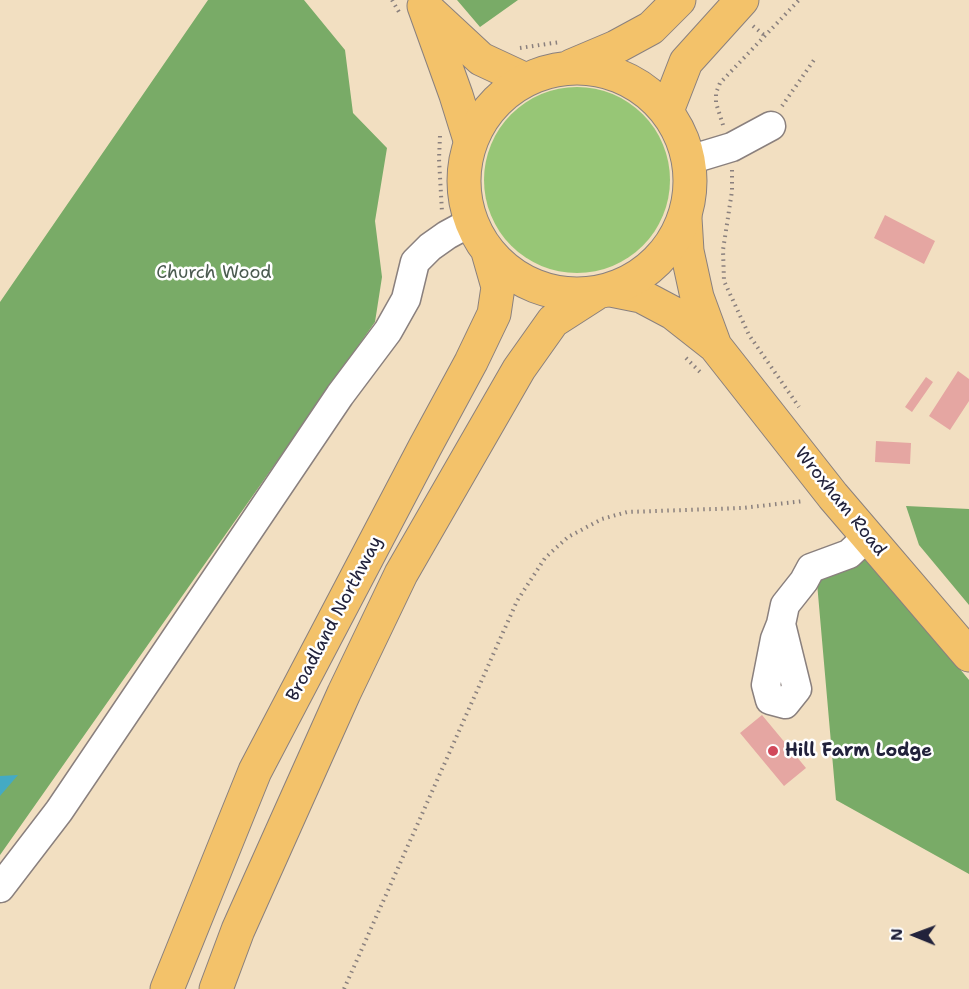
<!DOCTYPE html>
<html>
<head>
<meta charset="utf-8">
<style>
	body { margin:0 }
	#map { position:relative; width:969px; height:989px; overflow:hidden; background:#f2dfc1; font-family:"Shantell Sans",sans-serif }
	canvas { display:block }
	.north { position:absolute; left:885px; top:905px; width:60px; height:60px; -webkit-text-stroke:4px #fff; paint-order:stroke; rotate:271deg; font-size:16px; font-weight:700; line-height:24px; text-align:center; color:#22223b }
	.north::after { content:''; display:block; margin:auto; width:21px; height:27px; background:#22223b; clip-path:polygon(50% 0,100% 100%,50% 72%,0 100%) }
</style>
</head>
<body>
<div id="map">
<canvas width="969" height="989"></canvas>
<div class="north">N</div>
</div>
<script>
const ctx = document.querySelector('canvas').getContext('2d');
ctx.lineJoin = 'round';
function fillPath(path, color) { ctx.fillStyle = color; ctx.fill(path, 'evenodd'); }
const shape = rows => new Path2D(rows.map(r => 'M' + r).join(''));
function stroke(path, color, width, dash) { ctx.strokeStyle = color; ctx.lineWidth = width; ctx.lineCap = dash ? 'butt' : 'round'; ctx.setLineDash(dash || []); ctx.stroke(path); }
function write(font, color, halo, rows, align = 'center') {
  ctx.font = font + ' "Shantell Sans",sans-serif'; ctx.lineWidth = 5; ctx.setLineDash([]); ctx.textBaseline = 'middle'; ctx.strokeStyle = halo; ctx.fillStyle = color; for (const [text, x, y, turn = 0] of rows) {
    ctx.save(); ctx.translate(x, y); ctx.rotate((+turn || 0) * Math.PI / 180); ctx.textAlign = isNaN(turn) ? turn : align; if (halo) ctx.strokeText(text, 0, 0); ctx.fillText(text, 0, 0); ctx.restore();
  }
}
fillPath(shape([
	'484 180a93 93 0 1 1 186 0a93 93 0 1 1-186 0Z'
]), '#97c676');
fillPath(shape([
	[208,0,304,0,345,50,353,113,387,148,375,221,382,277,375,322,0,855,0,302],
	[457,0,518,0,480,27],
	[906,506,969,509,969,605,919,545],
	[852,539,969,680,969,874,836,800,815,560]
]), '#79ab67');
fillPath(shape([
	[18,775,0,796,0,776]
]), '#44aac4');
fillPath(shape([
	[885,215,935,241,924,264,874,238],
	[958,371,969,379,969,401,950,430,929,416],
	[926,377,933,382,912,412,905,407],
	[876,441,911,443,910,464,875,462],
	[762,715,806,768,784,786,740,733]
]), '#e5a6a2');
const minor = shape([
	[689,160,732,147,771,126],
	[781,624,797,689,785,704,770,700,766,685,775,639,781,624,785,605,804,581,811,568,849,554,868,536],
	[0,888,59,811,340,395,388,331,406,299,415,262,430,247,447,235,471,222]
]);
const major = shape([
	[424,6,456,95,470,140],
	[427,9,481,59,524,79],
	[685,218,687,251,697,297,715,346],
	[611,290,641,296,673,313,715,346,833,496,969,655]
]);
const highway = shape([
	[571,66,616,47,651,28,679,0],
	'464 181a113 113 0 1 1 226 0a113 113 0 1 1-226 0Z',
	[667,111,686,62,742,0],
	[167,989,255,771,425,447,471,362,494,314,498,287,488,252],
	[216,989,238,930,344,693,401,574,519,369,553,321,595,294]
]);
stroke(minor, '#8a807e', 31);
stroke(major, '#8a807e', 35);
stroke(highway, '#8a807e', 35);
stroke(shape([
	[392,0,399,12],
	[753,26,764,35],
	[520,48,560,42],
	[782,106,814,60],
	[723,125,716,103,716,93,720,83,799,0],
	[440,136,439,159,442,212],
	[732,170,732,191,723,250,724,281,749,335,799,407],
	[686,358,702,374],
	[344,989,517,601,545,558,568,537,602,519,627,512,742,508,804,501]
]), '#8a807e', 4, [1.5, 4.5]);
stroke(minor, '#fff', 28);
stroke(major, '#f3c26a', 33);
stroke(highway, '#f3c26a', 33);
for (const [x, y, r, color] of [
	[773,751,6,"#d1495b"]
]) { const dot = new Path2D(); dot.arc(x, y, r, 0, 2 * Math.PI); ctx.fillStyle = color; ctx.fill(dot); stroke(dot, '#fff', 2); }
write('18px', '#4b5b50', '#fff', [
	["Church Wood",214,273]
]);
write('18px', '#22223b', '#fff', [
	["Wroxham Road",840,502,51],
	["Broadland Northway",335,619,-62]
]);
write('bold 18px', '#22223b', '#fff', [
	["Hill Farm Lodge",785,751]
], 'left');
</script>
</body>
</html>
